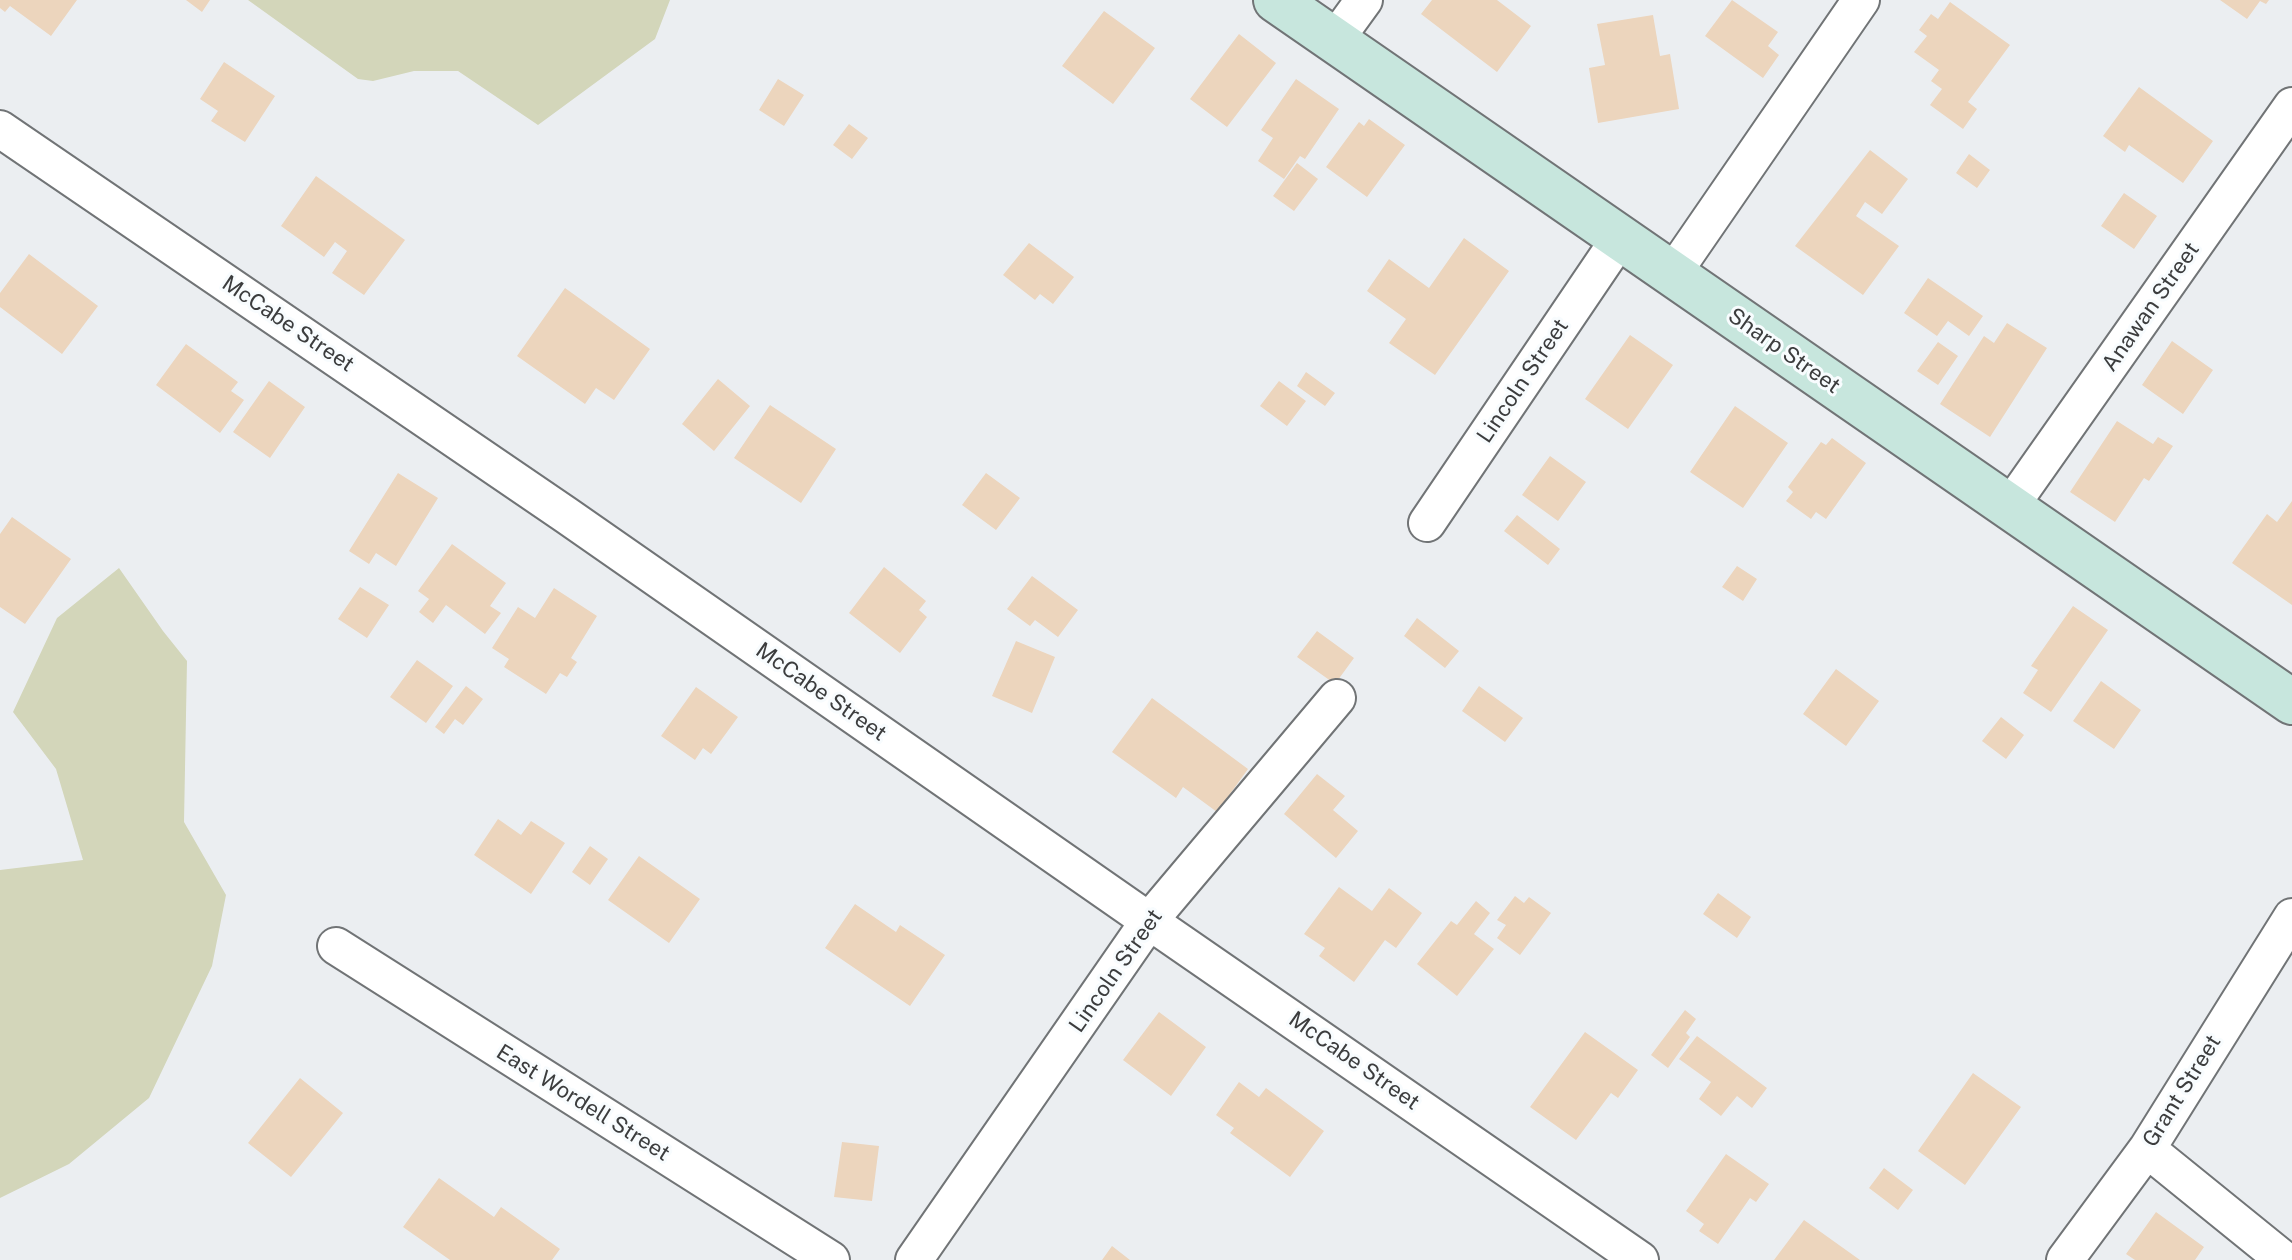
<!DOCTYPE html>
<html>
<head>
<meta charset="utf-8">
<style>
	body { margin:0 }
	canvas { display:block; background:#ebeef1 }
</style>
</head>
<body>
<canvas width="2292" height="1260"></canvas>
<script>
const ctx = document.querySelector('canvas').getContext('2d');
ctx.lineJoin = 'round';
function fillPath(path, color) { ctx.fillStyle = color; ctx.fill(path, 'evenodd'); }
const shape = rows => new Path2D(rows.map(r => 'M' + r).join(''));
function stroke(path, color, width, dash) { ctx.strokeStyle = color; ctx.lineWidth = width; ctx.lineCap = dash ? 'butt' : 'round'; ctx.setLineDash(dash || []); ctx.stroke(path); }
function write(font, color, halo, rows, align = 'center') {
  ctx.font = font + ' "Public Sans",sans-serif'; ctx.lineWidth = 6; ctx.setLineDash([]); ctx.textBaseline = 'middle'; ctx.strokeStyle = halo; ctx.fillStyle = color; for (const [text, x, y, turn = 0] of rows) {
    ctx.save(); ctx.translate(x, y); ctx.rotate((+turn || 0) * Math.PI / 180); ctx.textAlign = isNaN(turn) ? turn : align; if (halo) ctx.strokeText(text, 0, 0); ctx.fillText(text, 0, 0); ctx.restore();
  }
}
fillPath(shape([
	[248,0,670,0,655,39,538,125,458,71,414,71,373,81,358,79],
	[119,568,163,631,187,661,184,822,226,895,212,966,149,1098,69,1164,0,1198,0,870,83,860,56,769,13,712,57,618]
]), '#d3d6ba');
fillPath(shape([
	[0,0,77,0,51,36,10,6,5,12,0,8],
	[186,0,210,0,202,12],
	[1432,0,1497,0,1531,26,1497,72,1421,14],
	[1732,0,1778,32,1768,46,1779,55,1763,78,1705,36],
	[2220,0,2269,0,2266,4,2260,1,2247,19],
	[1950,2,2010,45,1968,102,1977,109,1963,129,1930,105,1942,89,1931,81,1939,70,1914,52,1927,36,1919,30,1931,14,1938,19],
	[1104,11,1155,48,1113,104,1062,66],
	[1653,15,1660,56,1670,54,1679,109,1598,123,1589,68,1605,65,1597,24],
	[1239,34,1276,63,1227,127,1190,99],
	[224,62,275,96,245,142,211,121,218,111,200,99],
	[778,79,804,95,784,126,759,110],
	[1296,79,1339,109,1305,159,1300,156,1284,179,1258,161,1273,138,1261,130],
	[2139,87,2213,141,2183,183,2129,145,2125,152,2103,136],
	[1369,119,1405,145,1367,197,1326,167,1359,122,1364,126],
	[849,124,868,138,852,159,833,145],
	[1870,150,1908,179,1882,214,1865,202,1856,216,1899,246,1863,295,1795,246],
	[1969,154,1990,170,1977,188,1956,173],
	[1297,163,1318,179,1294,211,1273,196],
	[316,176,405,240,364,295,332,273,347,251,335,242,324,257,281,226],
	[2124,193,2157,216,2134,249,2101,226],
	[1464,238,1509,271,1435,375,1389,343,1406,319,1367,291,1389,259,1429,288],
	[1029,243,1074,277,1053,304,1040,294,1035,300,1003,275],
	[29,254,98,306,62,354,0,307,0,293],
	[1928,278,1983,316,1969,336,1948,321,1937,336,1904,313],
	[565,288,650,349,614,400,596,388,585,404,517,356],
	[2007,323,2047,348,1990,437,1940,404,1984,336,1994,343],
	[1630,335,1673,365,1628,429,1585,399],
	[2172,341,2213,370,2183,414,2142,385],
	[1938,342,1958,356,1938,385,1917,371],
	[186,344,238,382,231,391,244,400,220,433,156,385],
	[1306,372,1335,393,1325,406,1297,386],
	[718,379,750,406,714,451,682,424],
	[269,381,305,407,270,458,233,432],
	[1279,381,1306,401,1287,426,1260,406],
	[770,405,836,449,801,503,734,458],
	[1735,406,1788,443,1743,508,1690,472],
	[2117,421,2153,444,2158,437,2173,446,2149,481,2144,478,2115,522,2070,492],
	[1832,438,1866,463,1826,519,1816,512,1811,519,1786,501,1793,492,1788,487,1821,442,1826,445],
	[1550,456,1586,482,1558,521,1522,495],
	[398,473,438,498,396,566,376,553,369,564,349,551],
	[986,473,1020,498,996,530,962,505],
	[2292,501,2292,605,2232,563,2267,514,2277,522],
	[1517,515,1560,549,1548,565,1504,531],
	[12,517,71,559,25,624,0,607,0,534],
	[452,544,506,583,490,606,501,613,485,634,446,605,433,623,419,612,429,599,418,591],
	[1737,566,1757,579,1743,601,1722,587],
	[884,567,926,601,919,610,927,617,900,653,849,613],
	[1032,576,1078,610,1058,637,1035,620,1030,626,1007,609],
	[360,587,389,605,367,638,338,619],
	[554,588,597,616,571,658,577,662,567,677,560,673,546,694,504,667,509,659,492,648,518,607,535,618],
	[2073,606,2108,630,2051,712,2023,693,2038,670,2031,666],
	[1417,618,1459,651,1445,668,1404,636],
	[1317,631,1354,658,1335,684,1297,657],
	[1016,641,1055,657,1032,713,992,696],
	[417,660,453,686,426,723,390,697],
	[1836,669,1879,701,1846,746,1803,714],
	[2101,681,2141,710,2114,749,2073,721],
	[466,686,483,699,463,725,455,719,444,734,435,727],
	[1479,686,1523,718,1505,742,1462,711],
	[696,687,738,717,711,754,703,748,695,760,661,736],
	[1152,698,1248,769,1217,812,1183,787,1176,798,1112,752],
	[2001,717,2024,735,2006,759,1982,741],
	[1317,774,1345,796,1333,810,1358,831,1336,858,1284,814],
	[498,819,521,835,531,821,565,843,531,894,474,855],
	[590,846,608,859,590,885,572,872],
	[639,856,700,899,669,943,608,900],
	[1339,887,1372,911,1389,888,1422,913,1396,948,1385,940,1354,982,1319,956,1325,948,1304,934],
	[1718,893,1751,917,1737,938,1703,914],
	[1515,896,1524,903,1529,897,1551,913,1520,955,1497,938,1506,925,1497,920],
	[1476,901,1490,913,1474,934,1494,949,1457,996,1417,964,1451,921,1457,925],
	[855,904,896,932,900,925,945,955,910,1006,825,948],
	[1685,1010,1696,1019,1686,1033,1690,1037,1668,1068,1651,1055],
	[1159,1012,1206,1047,1171,1096,1123,1060],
	[1585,1032,1638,1070,1618,1098,1611,1093,1576,1140,1530,1107],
	[1697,1036,1767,1088,1752,1108,1737,1096,1721,1116,1699,1099,1711,1082,1679,1059],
	[1973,1073,2021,1107,1965,1185,1918,1151],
	[300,1078,343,1113,291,1177,248,1143],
	[1239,1082,1259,1097,1266,1088,1324,1131,1290,1177,1230,1133,1234,1128,1216,1115],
	[842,1142,879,1146,872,1201,834,1197],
	[1726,1154,1769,1184,1756,1202,1750,1198,1718,1244,1699,1231,1704,1224,1686,1211],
	[1884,1168,1913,1190,1898,1210,1869,1188],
	[439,1178,494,1217,501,1207,560,1249,552,1260,450,1260,403,1227],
	[2156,1212,2204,1247,2195,1260,2135,1260,2126,1254],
	[1804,1220,1860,1260,1774,1260],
	[1112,1246,1130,1260,1102,1260]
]), '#ecd5bd');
const street = shape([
	[1335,40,1364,0],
	[0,129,566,515,1149,921,1640,1260],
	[1673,273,1861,0],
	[2009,508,2292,106],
	[1427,523,1620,238],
	[336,946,831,1260],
	[2147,1149,2284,1260],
	[914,1260,1149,921,1337,698],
	[2065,1260,2147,1149,2292,917]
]);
const secondary = shape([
	[1276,0,2292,702]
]);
stroke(street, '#717476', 40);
stroke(secondary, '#717476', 48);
stroke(street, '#fff', 36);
stroke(secondary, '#c7e6dd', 44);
write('22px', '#3c3d3e', '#f8fcfe', [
	["Anawan Street",2151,307,-55],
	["McCabe Street",288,324,34],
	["Sharp Street",1784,351,35],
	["Lincoln Street",1523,381,-56],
	["McCabe Street",821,692,35],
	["Lincoln Street",1116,971,-55],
	["McCabe Street",1354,1061,35],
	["Grant Street",2182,1091,-58],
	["East Wordell Street",583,1103,32]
]);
</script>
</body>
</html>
